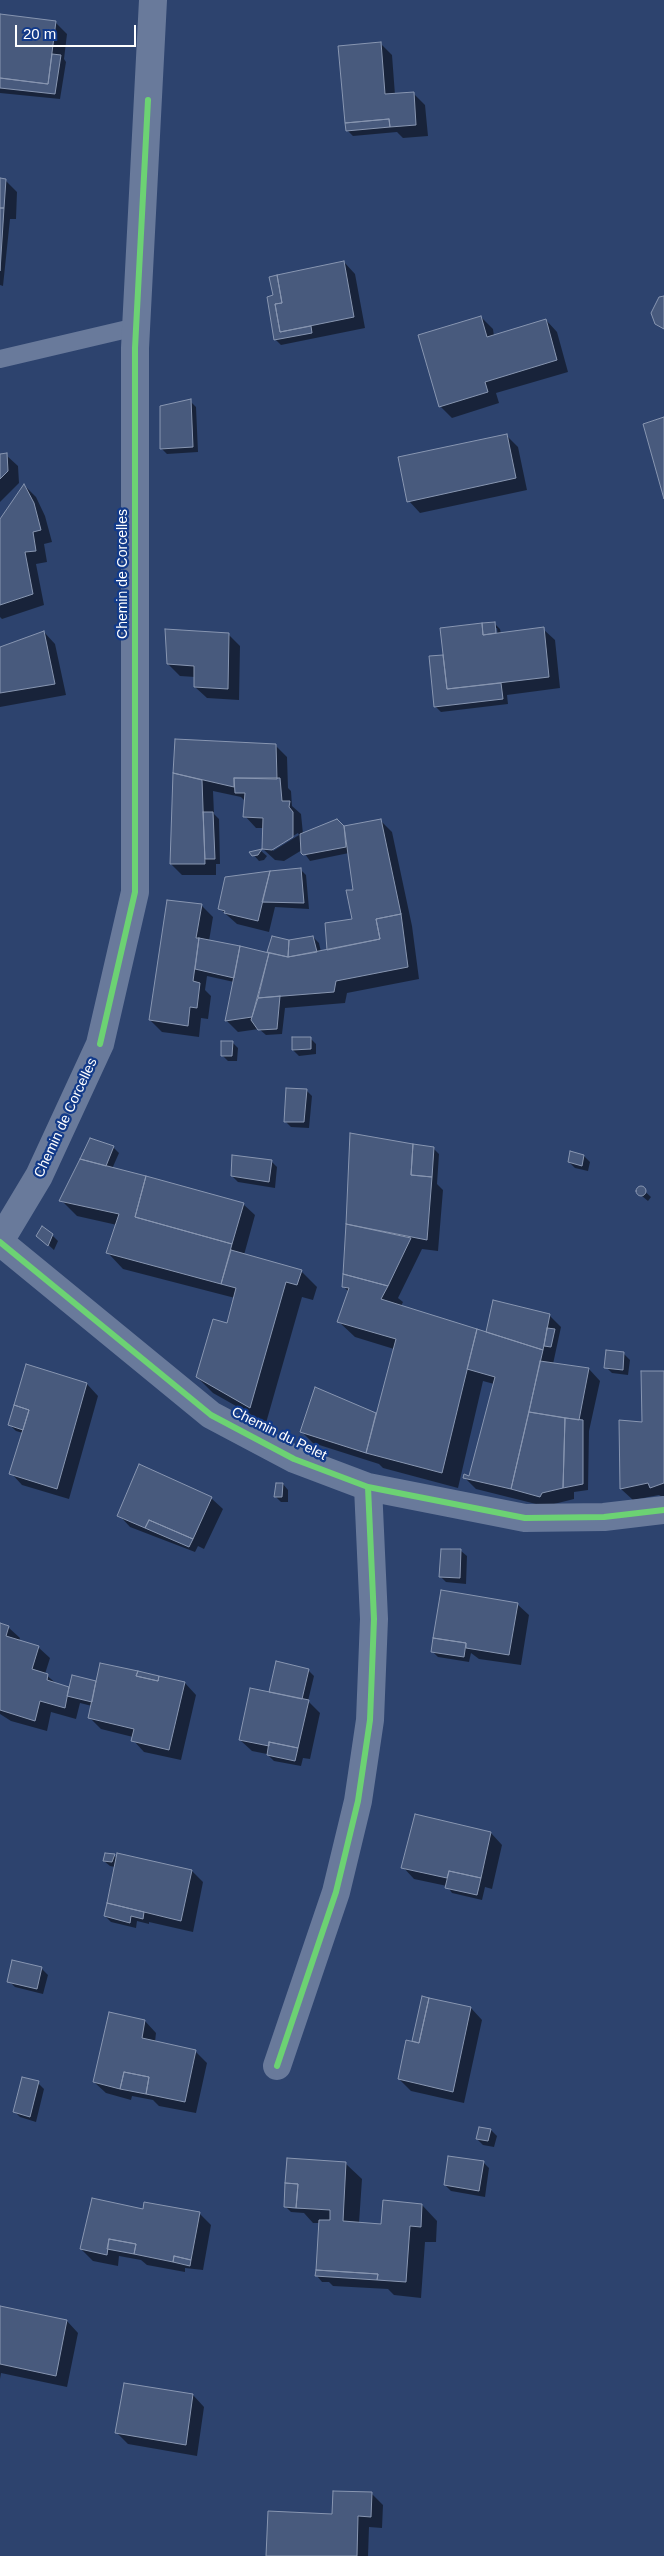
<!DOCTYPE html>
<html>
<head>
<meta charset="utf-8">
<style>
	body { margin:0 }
	#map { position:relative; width:664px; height:2556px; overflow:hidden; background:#2d436e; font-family:Helvetica,sans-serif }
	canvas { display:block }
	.scale { position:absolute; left:15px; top:25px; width:121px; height:22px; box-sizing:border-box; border:2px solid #fff; border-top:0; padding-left:6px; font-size:15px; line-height:18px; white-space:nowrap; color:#fff; -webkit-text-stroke:4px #123a89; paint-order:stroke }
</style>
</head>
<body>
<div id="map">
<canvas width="664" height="2556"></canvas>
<div class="scale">20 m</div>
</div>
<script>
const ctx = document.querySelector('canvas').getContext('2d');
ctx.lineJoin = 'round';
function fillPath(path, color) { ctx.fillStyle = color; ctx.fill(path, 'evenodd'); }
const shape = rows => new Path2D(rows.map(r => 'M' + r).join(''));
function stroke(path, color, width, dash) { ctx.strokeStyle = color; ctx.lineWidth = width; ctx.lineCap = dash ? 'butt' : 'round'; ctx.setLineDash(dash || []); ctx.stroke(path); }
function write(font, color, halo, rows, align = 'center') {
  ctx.font = font + ' Helvetica,sans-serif'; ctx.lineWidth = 4.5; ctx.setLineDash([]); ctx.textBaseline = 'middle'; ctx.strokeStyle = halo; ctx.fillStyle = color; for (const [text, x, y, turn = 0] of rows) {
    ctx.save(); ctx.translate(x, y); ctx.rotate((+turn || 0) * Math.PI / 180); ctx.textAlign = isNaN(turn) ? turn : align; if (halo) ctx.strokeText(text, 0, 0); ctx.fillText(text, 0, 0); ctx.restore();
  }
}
fillPath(shape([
	[0,15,55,22,67,34,64,59,66,62,60,99,0,93],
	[380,43,392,55,395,95,414,94,425,105,428,136,403,138,397,132,353,136,347,130],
	[0,180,5,180,17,192,16,219,10,219,3,286,0,285],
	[344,262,355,274,365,328,281,345,275,339,268,298],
	[481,317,493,329,494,336,546,320,557,332,568,372,496,393,499,403,452,418,440,406],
	[190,401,196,407,198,452,167,454,161,448],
	[506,435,518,447,527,490,420,513,409,501],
	[0,455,6,455,18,466,19,483,0,502],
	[25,486,36,497,45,516,52,542,44,544,47,562,36,564,44,605,2,619,0,617,0,521],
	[494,623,500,629,501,634,543,629,555,640,560,688,507,695,508,704,441,712,435,706,442,656,445,658],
	[494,628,497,628,498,639,495,639],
	[44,632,55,644,66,695,0,707,0,648],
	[229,635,240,646,239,700,207,698,195,687,195,677,180,676,168,664],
	[176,740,275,745,287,757,288,788,291,791,292,806,301,814,303,834,381,821,392,832,412,926,419,979,347,993,345,1003,285,1008,282,1034,266,1035,259,1029,238,1032,227,1021,234,982,207,976,205,990,211,996,208,1019,201,1018,199,1037,162,1032,150,1020,202,906,213,917,209,941,272,955,269,952,289,941,313,937,319,943,321,952,328,951,353,920,354,891,349,853,310,861,302,850,284,861,275,860,263,849,264,828,256,828,245,816,245,801,241,797,213,791,214,814,219,819,220,864,216,864,216,875,182,875,171,864],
	[298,833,299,835,273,851,273,848],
	[261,851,267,856,264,860,259,861,252,853],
	[300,869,306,875,309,909,275,907,269,932,237,924,219,908],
	[310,1038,316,1044,316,1054,299,1056,293,1050],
	[232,1042,238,1048,237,1061,228,1061,222,1055],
	[306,1090,312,1096,309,1128,291,1127,285,1121],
	[351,1135,433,1148,439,1154,437,1184,443,1190,438,1251,422,1249,398,1298,403,1302,401,1306,487,1334,549,1315,561,1327,553,1364,589,1369,600,1381,589,1431,588,1490,574,1492,574,1499,554,1504,552,1508,476,1489,464,1477,470,1477,494,1384,483,1381,458,1488,383,1468,379,1464,313,1443,302,1432,316,1389,377,1415,394,1349,355,1337,339,1322,349,1292,343,1286],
	[113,1147,119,1153,112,1169,243,1204,255,1215,244,1255,301,1271,317,1287,313,1300,302,1297,266,1423,213,1393,197,1377,228,1324,235,1298,123,1269,108,1253,117,1225,77,1216,61,1200],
	[584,1156,590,1162,588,1171,575,1168,569,1162],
	[271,1161,277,1167,275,1188,238,1182,232,1176],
	[640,1187,651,1197,648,1201,637,1192],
	[52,1235,58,1241,54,1250,44,1241],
	[624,1354,630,1360,628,1375,612,1373,606,1367],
	[27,1366,87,1384,98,1396,69,1499,22,1485,11,1473,23,1433,16,1431,10,1425],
	[664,1372,664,1498,659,1495,633,1500,621,1489],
	[283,1484,288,1490,288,1502,281,1502,275,1496],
	[211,1498,223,1509,204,1549,198,1546,195,1552,130,1527,119,1515],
	[461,1551,467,1556,466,1584,446,1582,440,1576],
	[517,1604,529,1615,521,1665,479,1659,471,1653,469,1662,438,1657,432,1651],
	[0,1624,8,1627,20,1638,19,1641,38,1647,50,1658,45,1674,57,1684,70,1688,96,1682,185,1683,196,1695,181,1760,144,1752,133,1740,133,1737,101,1729,90,1718,92,1706,80,1703,76,1719,51,1712,47,1731,11,1721,0,1714],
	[308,1670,314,1676,308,1701,320,1713,310,1759,303,1758,301,1766,274,1761,267,1754,252,1751,240,1740,270,1694],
	[491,1833,502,1845,492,1889,485,1887,482,1900,452,1893,447,1886,414,1879,403,1867],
	[114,1855,117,1859,192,1871,203,1882,193,1932,149,1922,149,1924,137,1921,136,1928,111,1922,105,1916,115,1867,110,1866,104,1861],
	[13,1962,42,1969,48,1975,43,1994,15,1987,9,1981],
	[471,2008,482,2020,464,2103,411,2091,399,2079,416,2044,413,2041],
	[109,2013,145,2021,156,2033,155,2042,195,2051,207,2063,196,2113,159,2106,153,2100,132,2096,131,2100,106,2093,94,2082],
	[38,2083,44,2089,36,2122,20,2117,14,2111],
	[491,2130,497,2136,494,2147,483,2145,477,2139],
	[483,2162,489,2168,485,2197,451,2191,445,2185],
	[346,2164,362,2179,359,2223,383,2225,422,2205,437,2221,436,2242,425,2242,421,2298,394,2295,388,2289,333,2286,329,2282,322,2282,317,2276,320,2223,313,2223,304,2213,291,2212,285,2206],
	[289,2206,303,2207,302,2209,289,2208],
	[144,2210,199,2213,211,2225,203,2270,185,2268,185,2272,147,2265,141,2260,119,2256,118,2266,93,2261,81,2249],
	[0,2307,67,2321,78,2333,67,2387,1,2373,0,2379],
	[193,2395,204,2407,197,2456,128,2444,116,2432],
	[371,2493,383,2505,382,2528,369,2527,368,2556,268,2556]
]), '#0007');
const building = shape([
	[0,14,56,21,48,84,0,78,0,14],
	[381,42,385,94,414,92,416,125,390,127,389,119,345,123,338,46,381,42],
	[52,54,61,55,55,94,0,88,0,78,48,84,52,54],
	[389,119,390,127,346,131,345,123,389,119],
	[0,178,6,179,4,208,0,208,0,178],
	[0,208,4,208,0,271,0,208],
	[344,261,354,317,280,332,275,304,282,303,277,275,344,261],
	[277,275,282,303,275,304,280,332,311,326,312,333,274,340,267,297,273,295,269,277,277,275],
	[664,296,664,329,655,324,651,313,659,297,664,296],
	[481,316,487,337,546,319,557,360,485,382,488,392,439,407,418,335,481,316],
	[191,399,193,447,160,449,160,406,191,399],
	[664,417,664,499,643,424,664,417],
	[507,434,516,478,407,502,398,457,507,434],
	[7,453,8,471,0,479,0,454,7,453],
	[24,484,34,503,41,530,33,532,36,551,25,552,33,594,0,605,0,519,24,484],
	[495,622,496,633,483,635,482,623,495,622],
	[482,623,483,635,544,627,549,677,447,689,440,628,482,623],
	[165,629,229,633,228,689,194,687,194,666,167,664,165,629],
	[44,631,55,684,0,693,0,647,44,631],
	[443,655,447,689,501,683,503,699,434,707,429,656,443,655],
	[175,739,276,744,277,779,234,778,234,787,173,773,175,739],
	[173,773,202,780,205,864,170,864,173,773],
	[234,778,280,778,282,801,290,801,289,807,293,812,293,837,272,850,262,849,263,818,243,817,245,793,235,793,234,778],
	[203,812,213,812,215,859,205,859,203,812],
	[337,819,344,826,346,847,303,855,301,853,300,834,337,819],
	[381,819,401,914,376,919,380,939,327,950,325,923,352,919,346,890,353,890,344,826,381,819],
	[262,849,258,855,252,856,249,852,262,849],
	[301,868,304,903,262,902,270,871,301,868],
	[270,871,258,921,224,913,225,911,218,909,225,877,270,871],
	[167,900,202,904,196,938,199,938,193,981,200,983,197,1008,190,1007,188,1026,149,1020,167,900],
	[401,914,408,967,336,981,334,992,258,998,269,953,288,957,380,939,376,919,401,914],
	[272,936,289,940,288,957,267,952,272,936],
	[313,936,317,952,288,957,289,940,313,936],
	[199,938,240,946,234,978,195,969,199,938],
	[240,946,269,953,252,1017,225,1021,240,946],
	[280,996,277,1029,258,1030,251,1020,258,998,280,996],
	[292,1037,311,1037,311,1049,292,1050,292,1037],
	[221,1041,233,1041,232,1056,221,1056,221,1041],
	[286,1088,307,1089,304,1122,284,1122,286,1088],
	[350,1133,413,1144,411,1175,432,1177,427,1240,346,1224,350,1133],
	[90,1138,114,1146,106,1166,80,1159,90,1138],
	[413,1144,434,1147,432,1177,411,1175,413,1144],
	[570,1151,584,1155,582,1166,568,1162,570,1151],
	[232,1155,272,1160,269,1182,231,1176,232,1155],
	[80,1159,146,1176,135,1217,232,1244,221,1284,106,1253,119,1214,59,1201,80,1159],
	[146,1176,244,1203,232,1244,135,1217,146,1176],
	'636 1191a5 5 0 1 1 10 0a5 5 0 1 1-10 0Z',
	[346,1224,411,1238,388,1286,343,1274,346,1224],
	[42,1226,53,1234,48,1246,36,1236,42,1226],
	[231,1250,302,1270,297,1285,286,1282,250,1408,196,1377,213,1319,227,1323,236,1288,221,1284,231,1250],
	[343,1274,388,1286,381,1299,477,1329,442,1473,366,1453,396,1339,337,1322,349,1288,342,1287,343,1274],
	[493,1300,550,1314,543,1350,486,1332,493,1300],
	[547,1328,555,1329,551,1347,544,1346,547,1328],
	[477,1329,543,1350,511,1489,463,1478,464,1474,469,1476,495,1377,467,1369,477,1329],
	[606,1350,624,1352,623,1370,604,1368,606,1350],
	[540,1361,589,1368,579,1420,529,1412,540,1361],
	[26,1364,87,1383,57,1489,9,1474,29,1410,14,1405,26,1364],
	[641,1371,664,1371,664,1483,650,1488,648,1483,620,1489,619,1420,642,1422,641,1371],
	[315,1387,376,1413,366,1453,300,1432,315,1387],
	[14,1405,29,1410,23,1430,8,1425,14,1405],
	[529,1412,565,1418,563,1488,542,1493,540,1497,511,1489,529,1412],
	[565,1418,583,1420,583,1484,563,1488,565,1418],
	[139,1464,212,1497,193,1539,149,1520,145,1528,117,1516,139,1464],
	[276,1483,283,1483,282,1497,274,1497,276,1483],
	[149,1520,193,1539,189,1547,145,1528,149,1520],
	[441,1549,461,1549,460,1578,439,1577,441,1549],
	[441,1590,518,1603,509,1655,466,1648,466,1643,433,1638,441,1590],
	[0,1623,9,1626,6,1636,39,1646,32,1669,48,1674,47,1680,69,1687,65,1708,40,1701,35,1721,0,1710,0,1623],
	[433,1638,466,1643,464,1657,431,1652,433,1638],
	[276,1661,309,1669,302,1699,269,1692,276,1661],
	[100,1663,138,1671,136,1676,158,1681,159,1676,185,1682,169,1750,131,1741,134,1729,88,1718,100,1663],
	[138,1671,159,1676,158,1681,136,1676,138,1671],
	[72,1675,96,1681,92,1702,67,1696,72,1675],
	[250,1688,309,1700,298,1748,269,1742,269,1746,239,1740,250,1688],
	[269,1742,298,1748,295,1761,267,1755,269,1742],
	[415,1814,491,1832,481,1878,449,1871,447,1878,401,1868,415,1814],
	[105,1853,115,1854,112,1862,103,1861,105,1853],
	[117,1853,192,1870,181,1921,107,1903,117,1853],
	[449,1871,481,1878,477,1895,445,1888,449,1871],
	[107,1903,144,1912,143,1919,131,1916,130,1923,104,1916,107,1903],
	[12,1960,42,1967,37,1989,7,1982,12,1960],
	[422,1996,429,1998,419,2043,412,2041,422,1996],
	[429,1998,471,2007,453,2092,398,2079,406,2040,419,2043,429,1998],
	[109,2012,145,2020,142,2038,196,2050,185,2102,146,2094,149,2077,124,2072,120,2089,93,2082,109,2012],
	[124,2072,149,2077,146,2094,120,2089,124,2072],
	[22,2077,39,2081,30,2117,13,2112,22,2077],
	[479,2127,491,2129,488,2141,476,2139,479,2127],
	[448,2156,484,2161,479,2191,444,2185,448,2156],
	[287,2158,346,2162,343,2221,381,2224,383,2200,422,2204,421,2227,410,2226,406,2282,377,2280,378,2274,316,2270,319,2220,330,2220,330,2210,296,2208,298,2184,285,2183,287,2158],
	[285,2183,298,2184,296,2208,284,2207,285,2183],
	[92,2198,143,2209,144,2202,200,2212,191,2260,174,2256,173,2262,134,2254,136,2244,109,2239,107,2255,80,2249,92,2198],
	[109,2239,136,2244,134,2254,107,2249,109,2239],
	[174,2256,191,2260,190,2266,173,2262,174,2256],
	[316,2270,378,2274,377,2280,315,2276,316,2270],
	[0,2306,67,2320,56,2376,0,2364,0,2306],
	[124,2383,193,2394,186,2445,115,2433,124,2383],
	[333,2491,372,2492,371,2517,358,2516,357,2556,266,2556,268,2511,332,2514,333,2491]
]);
fillPath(building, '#485a7d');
stroke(building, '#8896b1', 1);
stroke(shape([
	[0,359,136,327]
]), '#697a9b', 18);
stroke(shape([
	[0,1241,39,1176,100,1044,135,892,135,348,153,0],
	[0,1242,211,1415,294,1459,368,1487,525,1518,604,1517,664,1510],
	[277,2066,336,1892,358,1801,370,1720,374,1619,368,1487]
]), '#697a9b', 28);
stroke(shape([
	[100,1044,135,892,135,348,148,100],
	[0,1242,211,1415,294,1459,368,1487,525,1518,604,1517,664,1510],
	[277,2066,336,1892,358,1801,370,1720,374,1619,368,1487]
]), '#6cd273', 6);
write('14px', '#fff', '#123a89', [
	["Chemin de Corcelles",123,574,-90],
	["Chemin de Corcelles",66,1118,-65],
	["Chemin du Pelet",279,1434,26]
]);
</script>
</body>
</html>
